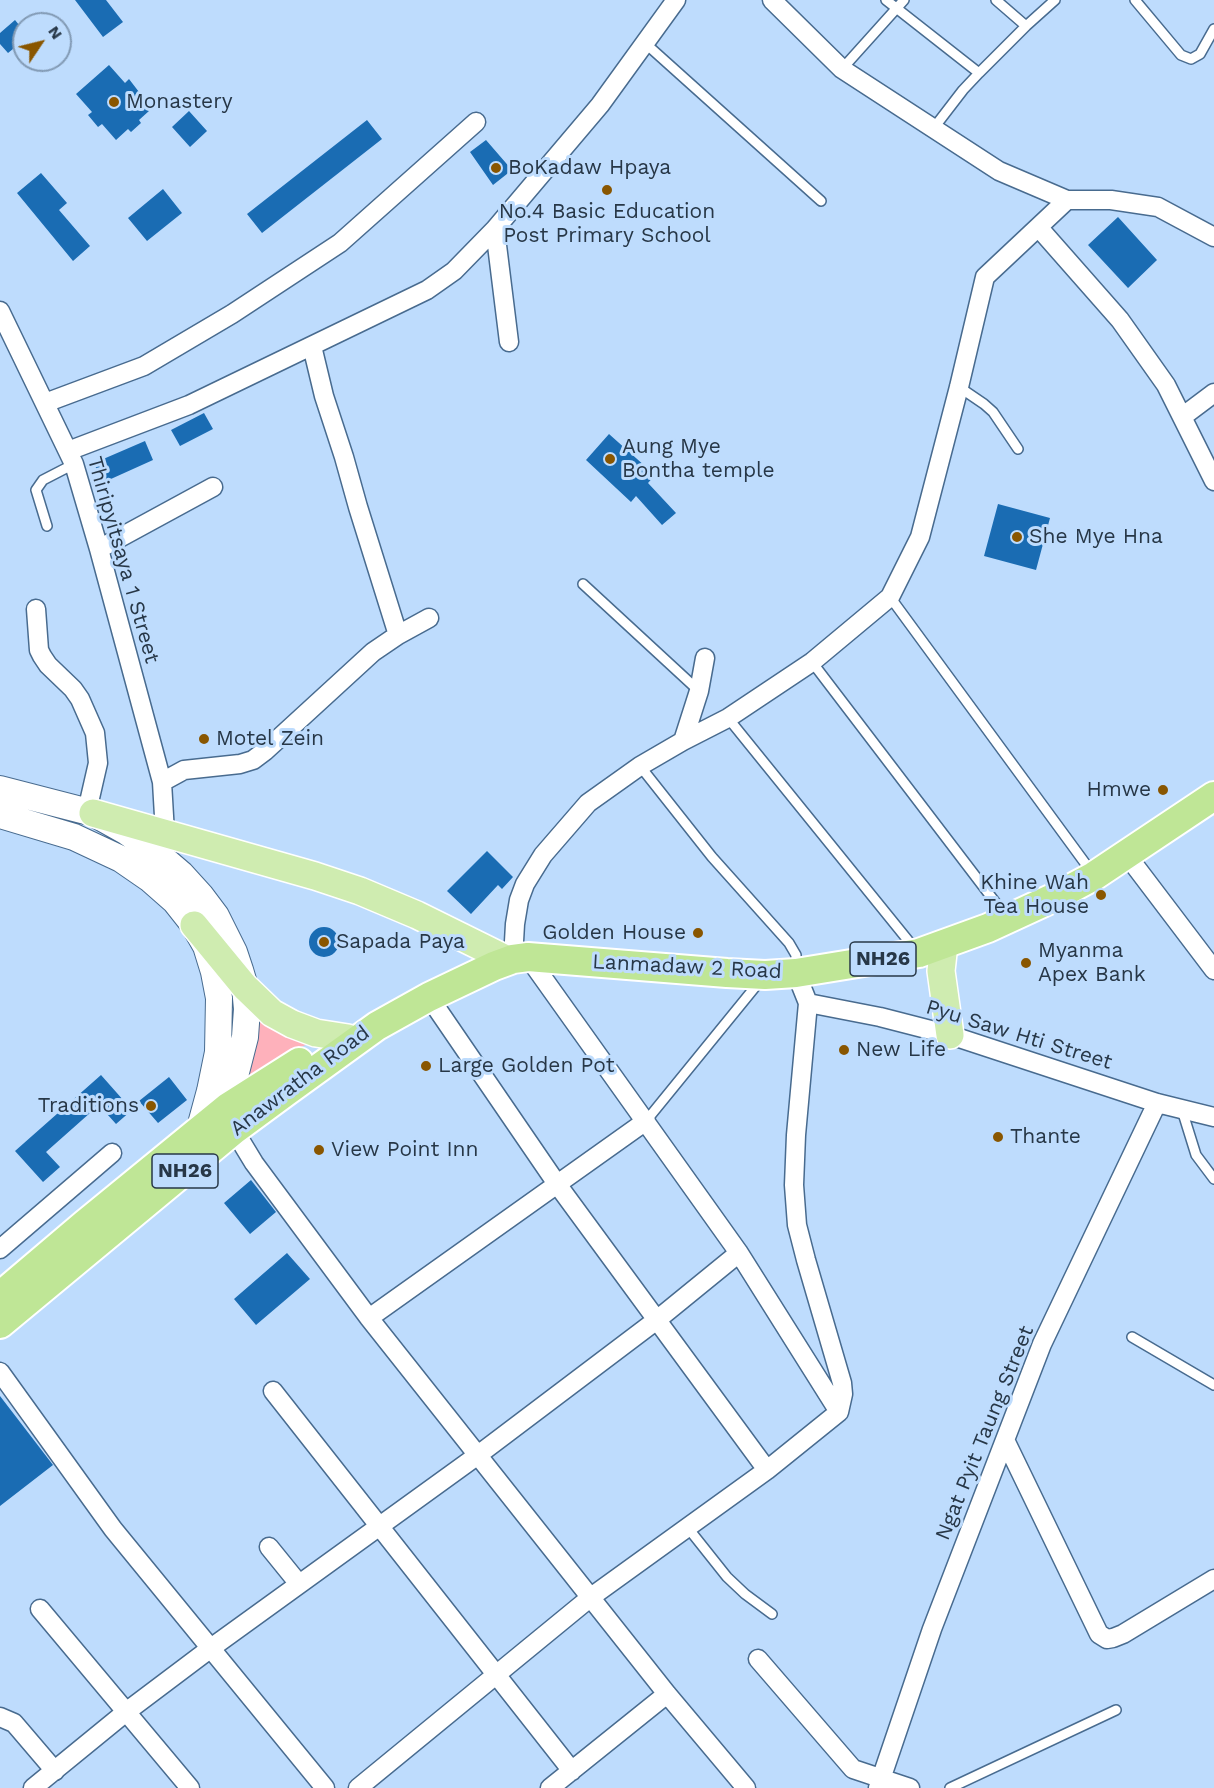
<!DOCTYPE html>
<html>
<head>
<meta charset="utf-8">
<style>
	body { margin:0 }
	#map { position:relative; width:1214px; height:1788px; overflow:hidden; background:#bedcfd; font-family:"Work Sans",sans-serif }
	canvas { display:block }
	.north { position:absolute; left:12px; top:12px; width:60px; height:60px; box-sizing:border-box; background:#bedcfd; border:2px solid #829ab4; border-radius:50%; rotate:55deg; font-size:16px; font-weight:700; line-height:24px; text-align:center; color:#273747 }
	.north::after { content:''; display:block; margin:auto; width:21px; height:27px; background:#895600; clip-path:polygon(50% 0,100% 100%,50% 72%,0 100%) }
</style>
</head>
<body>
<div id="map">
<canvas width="1214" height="1788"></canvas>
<div class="north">N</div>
</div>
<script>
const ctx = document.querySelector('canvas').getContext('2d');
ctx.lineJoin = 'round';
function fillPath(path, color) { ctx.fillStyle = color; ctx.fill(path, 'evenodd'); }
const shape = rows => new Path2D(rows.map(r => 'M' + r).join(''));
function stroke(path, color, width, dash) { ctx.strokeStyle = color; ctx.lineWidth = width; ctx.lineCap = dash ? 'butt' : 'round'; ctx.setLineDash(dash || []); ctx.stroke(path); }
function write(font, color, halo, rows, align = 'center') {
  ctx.font = font + ' "Work Sans",sans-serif'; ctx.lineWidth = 6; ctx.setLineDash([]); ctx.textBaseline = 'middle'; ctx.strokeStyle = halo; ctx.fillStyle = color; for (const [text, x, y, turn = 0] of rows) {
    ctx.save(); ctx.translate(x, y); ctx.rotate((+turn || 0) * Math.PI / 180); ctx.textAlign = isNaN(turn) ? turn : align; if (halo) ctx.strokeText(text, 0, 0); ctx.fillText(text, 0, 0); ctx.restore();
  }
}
fillPath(shape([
	[253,1008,317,1040,292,1051,247,1081]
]), '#feb1bb');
fillPath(shape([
	[75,0,106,0,123,22,103,37],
	[15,20,24,31,24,40,8,53,0,44,0,33],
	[109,65,125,83,129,79,139,92,135,95,149,111,139,120,141,123,131,132,128,129,116,140,102,124,98,127,88,115,92,112,76,94],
	[189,111,207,131,190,147,172,127],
	[367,120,382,139,262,233,247,214],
	[486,140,512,170,493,185,470,152],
	[41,173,67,203,59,210,90,246,73,261,17,193],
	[163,189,182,213,147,241,128,218],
	[1118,217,1157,260,1128,288,1088,245],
	[204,413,213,429,180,446,171,430],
	[609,434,655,475,648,483,676,513,662,525,636,496,631,502,586,460],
	[145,441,153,460,102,483,94,463],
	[998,504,1050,518,1036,570,984,556],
	[487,851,513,877,502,889,498,885,471,914,447,891],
	'309 942a15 15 0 1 1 30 0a15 15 0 1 1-30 0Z',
	[101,1075,132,1110,116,1124,99,1105,46,1152,60,1167,43,1182,15,1151],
	[169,1077,187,1100,158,1123,139,1101],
	[251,1180,276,1212,250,1234,224,1203],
	[287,1253,310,1279,256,1325,234,1299],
	[0,1396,53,1465,0,1506]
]), '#1a6cb3');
const service = shape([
	[886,0,979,73],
	[996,0,1026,26],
	[1135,0,1181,55,1191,59,1200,54,1214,29],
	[645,43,821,201],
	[842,69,904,0],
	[933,129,963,90,979,73,1026,26,1055,0],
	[959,387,984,404,993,412,1018,449],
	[47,526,36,490,43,480,74,464],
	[583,584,699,691],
	[890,597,1093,874],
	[812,662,1005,915],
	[728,718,915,949],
	[640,766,712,857,789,943,796,955,796,971],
	[1182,1110,1196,1155,1214,1179],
	[646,1121,760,981],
	[1132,1337,1214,1385],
	[688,1528,727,1577,745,1594,772,1614],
	[950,1788,1116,1710]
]);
const minor = shape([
	[772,0,842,69,999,171,1067,200,1111,200,1158,207,1214,237],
	[1039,228,1120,320,1166,385,1214,481],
	[495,229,509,342],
	[0,311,74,464,99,549,162,782,165,833],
	[312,346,324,396,344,457,358,507,398,635],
	[45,403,144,366,232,314,340,243,476,122],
	[1182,417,1214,393],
	[68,451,189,405,427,290,454,271,495,229,600,105,676,0],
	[99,549,213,487],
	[36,609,39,650,42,656,48,665,73,689,80,699,95,733,98,763,87,811],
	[683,741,699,691,705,658],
	[162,782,184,770,240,764,253,760,265,751,373,652,398,635,429,618],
	[1126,854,1214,970],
	[513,959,515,924,519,900,525,884,543,855,588,803,640,766,683,741,728,718,812,662,890,597,920,537,959,387,985,277,1067,200],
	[796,973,808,1003,796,1135,794,1185,797,1225,806,1260,842,1383,843,1394,839,1412],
	[429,997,557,1184,767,1470],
	[808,1003,880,1017,950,1035,1157,1103,1214,1117],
	[232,1120,234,1130,254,1163,369,1318,667,1694,746,1788],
	[0,1249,112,1153],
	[369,1318,646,1121],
	[0,1372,113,1529,325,1788],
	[273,1391,572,1771],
	[1005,1440,1099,1634,1107,1639,1113,1638,1123,1634,1214,1579],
	[269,1547,299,1584],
	[40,1609,190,1788],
	[758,1659,853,1769,910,1788],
	[0,1717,14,1723,20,1730,55,1771],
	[33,1788,126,1712,211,1648,478,1455,658,1319,739,1253],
	[358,1788,591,1597,767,1470,839,1412,739,1253,528,957],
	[550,1788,667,1694],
	[878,1788,932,1629,1042,1344,1157,1103]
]);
const secondary = shape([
	[0,789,93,813,127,832,153,850,181,874,201,896,216,916,234,952,240,970,245,987,247,1009,245,1037,224,1119],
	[0,815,74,837,121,859,150,879,175,901,194,925,206,946,214,972,219,998,218,1052,210,1091,197,1139]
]);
const primary = shape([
	[93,813,315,876,360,891,417,915,508,960],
	[194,925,245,987,272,1013,292,1024,316,1033,348,1038],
	[944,944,941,971,950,1035]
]);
const trunk = shape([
	[0,1296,85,1224,228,1107,299,1062],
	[0,1324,234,1130,287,1091,377,1026,429,997,494,966,513,959,528,957,727,973,765,975,796,973,919,953,988,928,1053,898,1094,876,1214,796]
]);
stroke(service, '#486b8f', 12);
stroke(minor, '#486b8f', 21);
stroke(secondary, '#486b8f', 28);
stroke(primary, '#fff', 30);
stroke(trunk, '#fff', 32);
stroke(service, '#fff', 9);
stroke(minor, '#fff', 18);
stroke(secondary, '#fff', 26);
stroke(primary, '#cfecb0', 27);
stroke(trunk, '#bfe696', 28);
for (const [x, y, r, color] of [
	[114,102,6,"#895600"],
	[496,168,6,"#895600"],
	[607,190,6,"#895600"],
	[610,459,6,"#895600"],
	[1017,537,6,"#895600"],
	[204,739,6,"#895600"],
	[1163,790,6,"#895600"],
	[1101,895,6,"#895600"],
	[698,933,6,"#895600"],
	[324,942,6,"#895600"],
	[1026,963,6,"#895600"],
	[844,1050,6,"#895600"],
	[426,1066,6,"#895600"],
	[151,1106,6,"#895600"],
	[998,1137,6,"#895600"],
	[319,1150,6,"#895600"]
]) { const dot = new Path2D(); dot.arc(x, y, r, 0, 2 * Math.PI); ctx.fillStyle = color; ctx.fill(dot); stroke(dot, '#bedcfd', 2); }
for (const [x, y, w] of [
	[883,959,66],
	[185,1171,66]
]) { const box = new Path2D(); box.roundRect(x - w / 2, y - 17, w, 34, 4.5); ctx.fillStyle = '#bedcfd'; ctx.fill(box); stroke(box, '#273747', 1.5); }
write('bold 20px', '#273747', null, [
	["NH26",883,959],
	["NH26",185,1171]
]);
write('21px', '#273747', '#bedcfd', [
	["Monastery",126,102],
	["BoKadaw Hpaya",508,168],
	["No.4 Basic Education",607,212,"center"],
	["Post Primary School",607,236,"center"],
	["Aung Mye",622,447],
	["Bontha temple",622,471],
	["She Mye Hna",1029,537],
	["Motel Zein",216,739],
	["Hmwe",1151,790,"right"],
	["Khine Wah",1089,883,"right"],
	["Tea House",1089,907,"right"],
	["Golden House",686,933,"right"],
	["Sapada Paya",336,942],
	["Myanma",1038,951],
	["Apex Bank",1038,975],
	["New Life",856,1050],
	["Large Golden Pot",438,1066],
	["Traditions",139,1106,"right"],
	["Thante",1010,1137],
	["View Point Inn",331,1150]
], 'left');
write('21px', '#273747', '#bedcfd', [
	["Thiripyitsaya 1 Street",123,560,74],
	["Lanmadaw 2 Road",687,967,3],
	["Pyu Saw Hti Street",1019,1035,17],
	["Anawratha Road",300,1081,-37],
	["Ngat Pyit Taung Street",985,1433,-68]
]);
</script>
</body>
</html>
